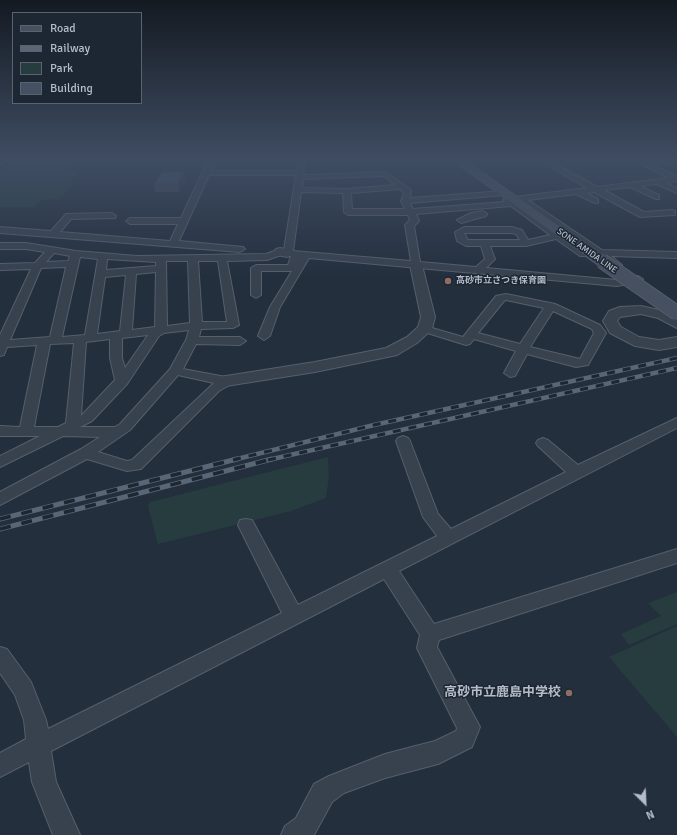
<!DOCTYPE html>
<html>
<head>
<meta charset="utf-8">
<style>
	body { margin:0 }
	#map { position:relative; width:677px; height:835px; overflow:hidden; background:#242f3e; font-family:Signika,sans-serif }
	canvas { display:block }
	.legend { position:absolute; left:12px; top:12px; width:130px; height:92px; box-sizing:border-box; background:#1d2633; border:1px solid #59626f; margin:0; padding:5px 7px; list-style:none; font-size:12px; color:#b4bcc9 }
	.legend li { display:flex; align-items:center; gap:8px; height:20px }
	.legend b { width:20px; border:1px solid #59626f }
	.north { position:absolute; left:625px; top:783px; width:40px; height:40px; -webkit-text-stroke:3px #1d2633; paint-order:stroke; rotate:156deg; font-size:11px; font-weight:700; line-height:16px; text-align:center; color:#b4bcc9 }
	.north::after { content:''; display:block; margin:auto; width:14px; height:18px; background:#b4bcc9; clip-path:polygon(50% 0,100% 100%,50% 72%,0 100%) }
</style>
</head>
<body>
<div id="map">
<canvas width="677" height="835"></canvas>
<ul class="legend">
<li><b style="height:5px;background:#465061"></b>Road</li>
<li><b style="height:5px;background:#5a6575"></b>Railway</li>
<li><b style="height:11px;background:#263c3f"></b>Park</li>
<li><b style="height:11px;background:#455162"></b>Building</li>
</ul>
<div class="north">N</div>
</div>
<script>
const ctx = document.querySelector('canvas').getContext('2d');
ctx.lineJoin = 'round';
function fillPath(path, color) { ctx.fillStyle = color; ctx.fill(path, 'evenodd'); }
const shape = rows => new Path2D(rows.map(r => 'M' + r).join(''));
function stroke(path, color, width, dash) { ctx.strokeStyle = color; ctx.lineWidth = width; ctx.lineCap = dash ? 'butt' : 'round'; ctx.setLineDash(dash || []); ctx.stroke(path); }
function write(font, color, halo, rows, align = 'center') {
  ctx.font = font + ' Signika,"Noto Sans JP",sans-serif'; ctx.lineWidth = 3; ctx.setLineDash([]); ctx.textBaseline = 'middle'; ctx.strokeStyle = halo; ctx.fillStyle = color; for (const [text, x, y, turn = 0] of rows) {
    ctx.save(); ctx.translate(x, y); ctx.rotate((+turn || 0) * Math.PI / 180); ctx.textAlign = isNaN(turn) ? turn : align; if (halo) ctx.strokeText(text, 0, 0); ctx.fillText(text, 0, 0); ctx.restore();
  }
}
fillPath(shape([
	[14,160,79,160,68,172,78,172,69,182,76,182,59,199,42,200,34,207,0,207,0,171],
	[328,457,329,477,326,498,291,511,158,544,148,506,150,502],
	[677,592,677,624,629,645,621,634,661,616,648,603],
	[677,626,677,737,609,657]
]), '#263c3f');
const minor = shape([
	[0,160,6,160,0,165,0,160],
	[208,160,215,160,211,171,297,171,298,160,305,160,303,175,386,172,411,190,410,198,504,191,508,193,504,195,410,203,413,209,505,202,503,200,507,198,587,188,539,160,548,160,597,187,669,178,633,160,643,160,677,176,677,181,666,183,677,188,677,193,657,184,640,186,659,195,659,199,656,199,630,187,604,190,644,212,672,210,675,211,675,215,640,217,594,192,586,193,598,199,598,203,595,203,576,194,528,200,602,250,677,252,677,258,611,256,622,265,620,267,614,267,519,201,514,201,588,254,586,256,580,256,556,239,526,246,490,246,495,259,486,268,617,280,638,276,643,279,642,281,617,286,309,258,280,307,270,336,264,340,258,336,270,307,292,271,261,271,261,295,256,298,251,295,251,268,256,265,288,265,291,256,284,254,267,260,227,261,239,325,233,328,201,329,199,337,240,337,246,341,240,345,196,344,183,369,231,378,233,381,231,384,219,391,141,469,127,471,87,459,0,505,0,492,81,449,100,437,63,436,0,467,0,456,40,436,0,436,0,426,20,427,37,345,7,347,4,355,0,356,0,335,31,269,0,270,0,264,35,263,45,252,26,249,0,249,0,243,26,243,76,251,137,256,266,254,280,249,284,250,296,175,209,175,179,241,243,247,245,249,240,252,0,233,0,227,51,231,66,214,112,213,116,216,115,218,71,219,60,232,170,241,178,224,130,224,126,221,130,218,181,218,208,160],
	[384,176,395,185,347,189,302,188,303,179,384,176],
	[400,189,404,193,401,201,405,209,352,209,351,193,400,189],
	[301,192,343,193,344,212,348,215,408,215,410,220,405,225,411,261,293,251,301,192],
	[511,206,550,235,528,240,522,230,512,227,464,227,455,232,457,241,466,246,481,246,485,259,476,267,420,262,414,226,419,221,416,214,511,206],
	[464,233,512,233,516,234,520,240,468,240,464,233],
	[54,253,70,256,68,261,46,262,54,253],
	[80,257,98,259,85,335,62,337,80,257],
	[107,259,156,262,156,266,106,270,107,259],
	[166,261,188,261,190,323,167,326,166,261],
	[198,261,218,261,227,322,202,322,198,261],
	[66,267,50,337,10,340,41,268,66,267],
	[156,272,155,327,132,330,136,274,156,272],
	[126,275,120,331,97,334,105,277,126,275],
	[189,330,186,340,170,369,120,424,115,427,80,427,92,421,127,384,159,336,164,333,189,330],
	[148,335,125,368,122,358,122,338,148,335],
	[110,339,110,358,115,380,81,416,86,342,110,339],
	[74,343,66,423,58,427,34,427,50,344,74,343],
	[178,375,214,383,132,460,127,461,98,452,130,430,178,375],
	[650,160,677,161,677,165,653,162,650,160],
	[483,211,487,214,486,216,461,223,457,220,471,213,483,211],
	[506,294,555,304,600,325,606,333,588,365,576,367,527,354,515,376,510,377,504,373,516,351,474,339,470,344,466,345,421,331,419,329,425,326,463,337,496,296,506,294],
	[506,300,544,308,520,344,478,333,504,301,506,300],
	[553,311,592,329,594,333,580,359,530,347,553,311],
	[677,418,677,428,399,571,434,624,677,549,677,563,439,640,437,647,480,727,472,747,438,764,385,778,344,793,332,802,314,835,281,835,285,826,296,818,314,784,329,776,385,754,435,741,456,731,457,728,417,648,420,635,384,579,51,751,56,782,80,835,53,835,32,782,29,762,0,777,0,753,26,739,24,720,15,695,0,673,0,647,7,649,31,682,46,720,48,729,282,613,238,525,240,520,246,519,252,520,298,605,437,536,423,517,396,441,398,438,403,436,408,438,410,441,438,514,451,529,566,472,538,446,536,443,538,440,543,438,548,440,578,465,677,418]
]);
const tertiary = shape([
	[280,248,292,250,294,253,288,257,276,255,274,252,276,249,280,248],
	[416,261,422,265,435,317,432,329,417,343,397,355,315,372,226,386,220,385,218,381,220,377,226,376,315,362,386,348,407,337,418,327,421,317,410,265,416,261],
	[641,306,668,312,677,318,677,328,658,318,641,314,620,317,617,321,621,327,639,337,659,340,677,337,677,347,659,350,635,346,610,333,603,321,609,311,620,307,641,306]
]);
const secondary = shape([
	[452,160,464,160,609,261,607,264,597,264,452,160]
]);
stroke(minor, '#565f6c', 2);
stroke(tertiary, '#565f6c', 2);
stroke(secondary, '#565f6c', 2);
fillPath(minor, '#38414e');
fillPath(tertiary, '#38414e');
fillPath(secondary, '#465061');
const railFar1 = shape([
	[233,460,374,425,677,358],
	[268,460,677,368]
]);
const rail = shape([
	[0,519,237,459],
	[0,529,272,459]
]);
stroke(railFar1, '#5a6575', 4.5);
stroke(rail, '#5a6575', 5);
stroke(railFar1, '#1d2633', 3, [8]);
stroke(rail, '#1d2633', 3.5, [11]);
const secondaryBridge = shape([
	[602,261,677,313]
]);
stroke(secondaryBridge, '#565f6c', 16, []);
stroke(secondaryBridge, '#465061', 14);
fillPath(shape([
	[186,180,179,192,155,192,154,184]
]), '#3b4654');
fillPath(shape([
	[184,172,186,180,179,192,178,184]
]), '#303945');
const building = shape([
	[162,172,184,172,178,184,154,184,162,172]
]);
fillPath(building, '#455162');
stroke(building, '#303945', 1);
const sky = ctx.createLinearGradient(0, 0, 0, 277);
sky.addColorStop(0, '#141a22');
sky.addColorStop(0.58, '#3f4d63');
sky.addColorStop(1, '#3f4d6300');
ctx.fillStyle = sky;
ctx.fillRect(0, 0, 677, 277);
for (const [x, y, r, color] of [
	[448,281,4,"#8d6e63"],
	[569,693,4,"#8d6e63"]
]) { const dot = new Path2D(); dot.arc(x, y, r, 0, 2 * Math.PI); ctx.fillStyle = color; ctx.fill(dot); stroke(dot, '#1d2633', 1.5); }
write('9px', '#b4bcc9', '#1d2633', [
	["SONE AMIDA LINE",587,251,35]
]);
write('bold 9px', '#b4bcc9', '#1d2633', [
	["高砂市立さつき保育園",456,281]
], 'left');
write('bold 13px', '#b4bcc9', '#1d2633', [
	["高砂市立鹿島中学校",561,693]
], 'right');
</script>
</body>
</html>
